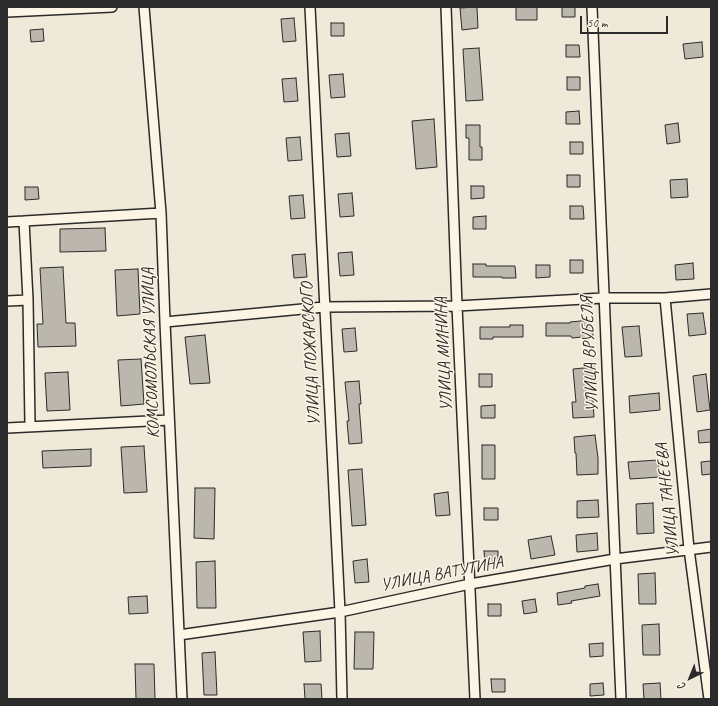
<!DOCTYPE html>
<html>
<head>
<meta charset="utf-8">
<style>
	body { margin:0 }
	#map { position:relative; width:718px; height:706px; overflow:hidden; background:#efe9da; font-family:Caveat,sans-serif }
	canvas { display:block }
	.frame { position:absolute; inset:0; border:8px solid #2b2b2b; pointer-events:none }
	.north { position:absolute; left:670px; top:658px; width:40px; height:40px; -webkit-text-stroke:3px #fcf5e5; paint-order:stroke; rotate:223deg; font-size:11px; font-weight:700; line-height:16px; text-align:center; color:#2b2b2b }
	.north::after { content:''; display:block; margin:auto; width:14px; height:18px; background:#2b2b2b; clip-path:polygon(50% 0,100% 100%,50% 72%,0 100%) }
	.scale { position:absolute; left:580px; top:16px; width:88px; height:18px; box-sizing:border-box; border:2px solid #2b2b2b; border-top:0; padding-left:5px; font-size:12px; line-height:14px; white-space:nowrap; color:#2b2b2b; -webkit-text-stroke:3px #fcf5e5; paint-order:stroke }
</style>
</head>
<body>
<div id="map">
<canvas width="718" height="706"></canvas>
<div class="frame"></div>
<div class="north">С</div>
<div class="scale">50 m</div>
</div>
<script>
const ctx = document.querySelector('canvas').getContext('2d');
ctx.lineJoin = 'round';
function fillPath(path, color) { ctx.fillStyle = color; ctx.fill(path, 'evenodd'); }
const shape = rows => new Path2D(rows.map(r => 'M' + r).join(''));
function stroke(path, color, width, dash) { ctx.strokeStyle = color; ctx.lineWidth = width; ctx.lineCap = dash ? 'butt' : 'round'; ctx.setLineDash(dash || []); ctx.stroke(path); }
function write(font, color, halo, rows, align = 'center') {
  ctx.font = font + ' Caveat,sans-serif'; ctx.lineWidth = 3; ctx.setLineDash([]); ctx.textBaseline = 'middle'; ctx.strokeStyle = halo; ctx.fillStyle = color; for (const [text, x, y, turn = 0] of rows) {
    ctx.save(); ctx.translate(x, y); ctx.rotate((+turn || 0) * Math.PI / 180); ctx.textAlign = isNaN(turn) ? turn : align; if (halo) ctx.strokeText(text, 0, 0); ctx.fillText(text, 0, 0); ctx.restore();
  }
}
const building = shape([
	[477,7,478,28,462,30,460,8,477,7],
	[516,7,537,7,537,20,516,20,516,7],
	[562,7,575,7,575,17,562,17,562,7],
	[294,18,296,41,283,42,281,19,294,18],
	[331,23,344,23,344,36,331,36,331,23],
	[43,29,44,41,31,42,30,30,43,29],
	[702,42,703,57,685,59,683,44,702,42],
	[566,45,579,45,580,57,566,57,566,45],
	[479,48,483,100,466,101,463,49,479,48],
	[343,74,345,97,331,98,329,75,343,74],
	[567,77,580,77,580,90,567,90,567,77],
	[296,78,298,101,284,102,282,79,296,78],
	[579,111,580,124,566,124,566,112,579,111],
	[434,119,437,167,416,169,412,121,434,119],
	[678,123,680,142,667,144,665,125,678,123],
	[466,125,480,125,480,147,482,147,482,160,469,160,469,138,466,138,466,125],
	[349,133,351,156,337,157,335,134,349,133],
	[300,137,302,160,288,161,286,138,300,137],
	[570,142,583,142,583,154,570,154,570,142],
	[567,175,580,175,580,187,567,187,567,175],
	[687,179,688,197,671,198,670,180,687,179],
	[471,186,484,186,484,198,471,199,471,186],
	[25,187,38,187,39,199,25,200,25,187],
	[352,193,354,216,340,217,338,194,352,193],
	[303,195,305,218,291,219,289,196,303,195],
	[570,206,583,206,584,219,570,219,570,206],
	[486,216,486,229,473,229,473,217,486,216],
	[105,228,106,251,60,252,60,229,105,228],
	[352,252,354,275,340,276,338,253,352,252],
	[305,254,307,277,294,278,292,255,305,254],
	[570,260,583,260,583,273,570,273,570,260],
	[693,263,694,279,676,280,675,265,693,263],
	[473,264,486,264,486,266,515,266,516,278,502,278,502,277,473,277,473,264],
	[536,265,550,265,550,277,536,278,536,265],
	[63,267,66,323,75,323,76,346,38,347,37,324,43,324,40,268,63,267],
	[138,269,140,314,117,316,115,270,138,269],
	[703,313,706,334,689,336,687,314,703,313],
	[591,320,593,336,572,338,571,336,546,336,546,323,570,323,570,322,591,320],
	[510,325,523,325,523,337,493,337,493,339,480,339,480,327,510,327,510,325],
	[639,326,642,356,625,357,622,327,639,326],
	[355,328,357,351,344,352,342,329,355,328],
	[205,335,210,383,190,384,185,337,205,335],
	[141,359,144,404,121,406,118,360,141,359],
	[594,367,596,384,592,384,594,417,573,418,572,402,576,402,573,369,594,367],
	[68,372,70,410,47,411,45,373,68,372],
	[479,374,492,374,492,387,479,387,479,374],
	[706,374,710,410,697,412,693,376,706,374],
	[359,381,361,404,359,404,362,443,349,444,347,421,349,421,345,382,359,381],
	[659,393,660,410,630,413,629,396,659,393],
	[495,405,495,418,481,418,481,406,495,405],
	[711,429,711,442,699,443,698,431,711,429],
	[595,435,598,458,598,474,577,475,576,453,575,453,574,437,595,435],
	[482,445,495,445,495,479,482,479,482,445],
	[144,446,147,492,124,493,121,447,144,446],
	[91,449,91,466,43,468,42,451,91,449],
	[658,460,660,477,630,479,628,462,658,460],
	[711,461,711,474,702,475,701,462,711,461],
	[362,469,366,525,352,526,348,470,362,469],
	[195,488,215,488,214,539,194,538,195,488],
	[448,492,450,515,436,516,434,494,448,492],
	[598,500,599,517,577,518,577,501,598,500],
	[653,503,654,533,637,534,636,504,653,503],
	[484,508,498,508,498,520,484,520,484,508],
	[597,533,598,550,577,552,576,535,597,533],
	[551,536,555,555,531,559,528,540,551,536],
	[484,551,498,551,498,563,485,563,484,551],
	[367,559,369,582,355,583,353,561,367,559],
	[215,561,216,608,197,608,196,562,215,561],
	[655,573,656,604,639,604,638,574,655,573],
	[598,584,600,596,571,601,572,603,558,605,557,593,585,588,585,586,598,584],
	[147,596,148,613,129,614,128,597,147,596],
	[535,599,537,612,524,614,522,601,535,599],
	[488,604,501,604,501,616,488,616,488,604],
	[659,624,660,655,643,655,642,625,659,624],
	[320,631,321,661,305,662,303,632,320,631],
	[355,632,374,632,373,669,354,669,355,632],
	[603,643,603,656,590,657,589,644,603,643],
	[215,652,217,695,204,695,202,653,215,652],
	[135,664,154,664,155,699,136,699,135,664],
	[491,679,505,679,505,692,492,692,491,679],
	[603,683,604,695,590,696,590,684,603,683],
	[660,683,661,699,644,699,643,684,660,683],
	[304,684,321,684,322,699,305,699,304,684]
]);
fillPath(building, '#bcb7ac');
stroke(building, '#2b2b2b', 1);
const street = shape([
	[144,7,161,213,165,322,182,699],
	[310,7,340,612,342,699],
	[446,7,457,306,475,699],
	[592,7,621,699],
	[7,12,112,7],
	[24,221,28,300,30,426],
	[7,222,161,213],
	[665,298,689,549,709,699],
	[7,301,28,300],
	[165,322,324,307,457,306,603,298,665,298,711,294],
	[7,428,169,420],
	[179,635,340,612,470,584,615,559,711,547]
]);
stroke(street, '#2b2b2b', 12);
stroke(street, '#fcf5e5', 9);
write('17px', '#2b2b2b', '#fcf5e5', [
	["КОМСОМОЛЬСКАЯ УЛИЦА",151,353,-92],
	["УЛИЦА ПОЖАРСКОГО",311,354,-93],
	["УЛИЦА МИНИНА",444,354,-93],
	["УЛИЦА ВРУБЕЛЯ",590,354,-93],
	["УЛИЦА ТАНЕЕВА",668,500,-96],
	["УЛИЦА ВАТУТИНА",442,574,-11]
]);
</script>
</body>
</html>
